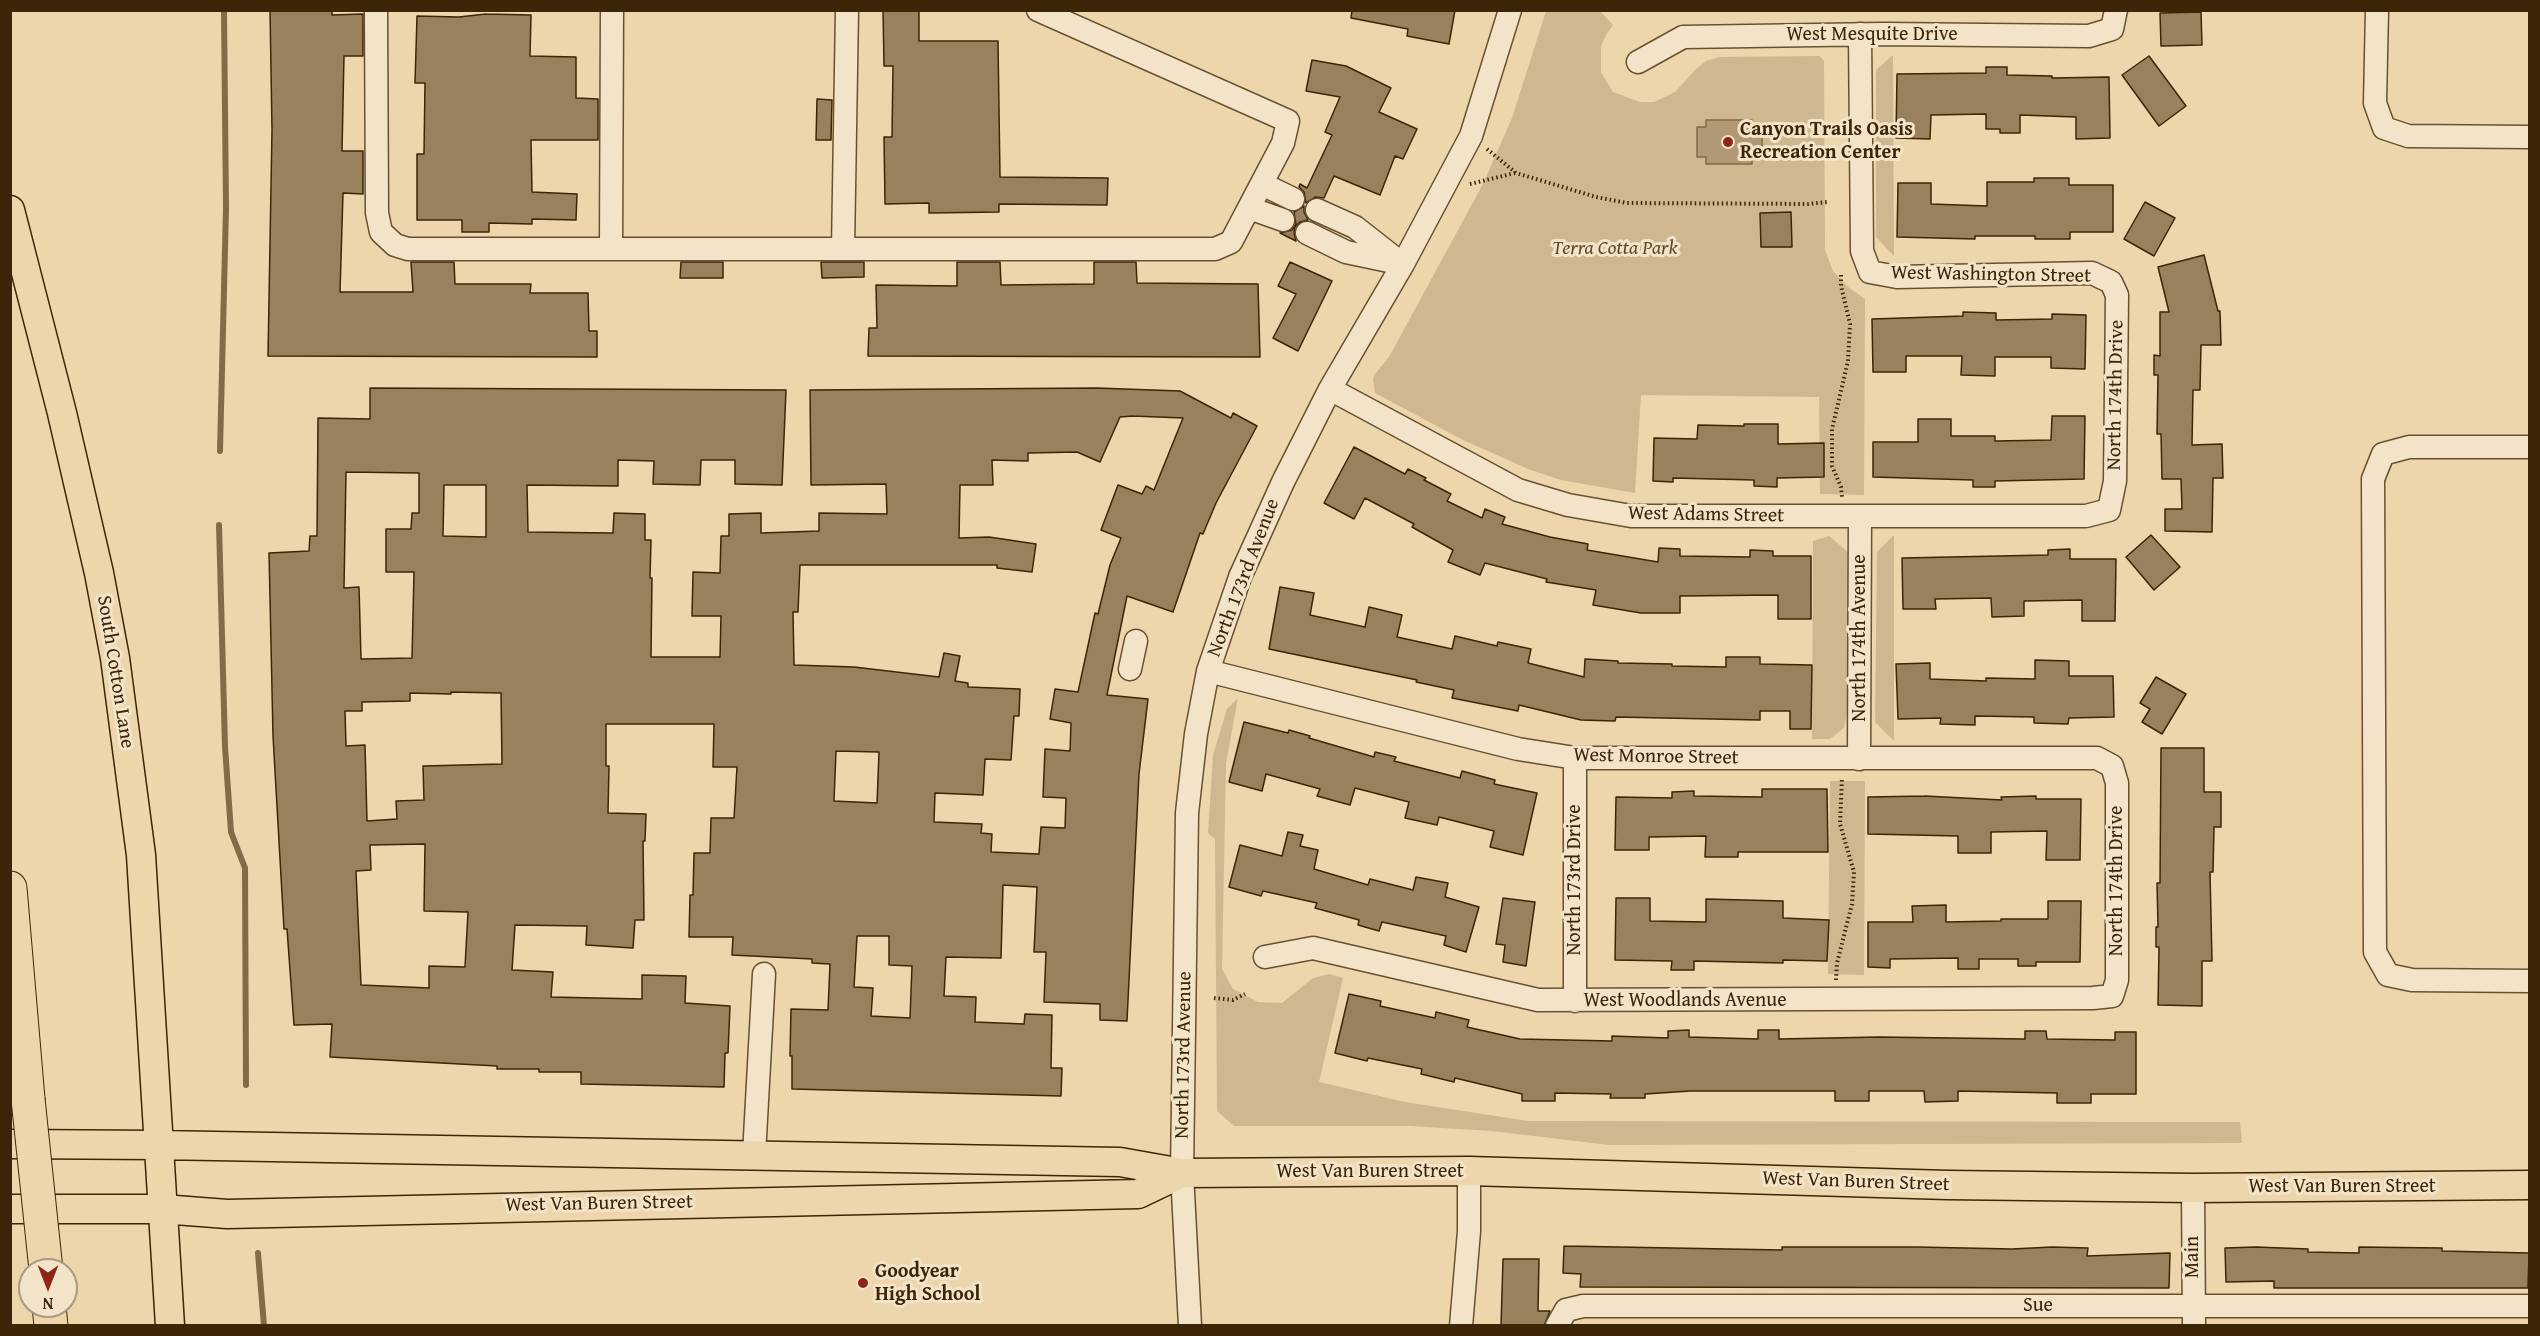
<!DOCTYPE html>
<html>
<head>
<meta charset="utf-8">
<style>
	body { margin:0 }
	#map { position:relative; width:2540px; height:1336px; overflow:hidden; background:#edd5ac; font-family:"Gentium Book Plus",serif }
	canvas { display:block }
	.frame { position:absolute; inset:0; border:12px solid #3d2507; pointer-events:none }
	.north { position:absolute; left:18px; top:1258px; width:60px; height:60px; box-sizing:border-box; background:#f3e4c9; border:2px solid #aa987b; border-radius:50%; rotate:180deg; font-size:16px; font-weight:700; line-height:24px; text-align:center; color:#3d2507 }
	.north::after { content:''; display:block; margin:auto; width:21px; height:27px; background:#8f2418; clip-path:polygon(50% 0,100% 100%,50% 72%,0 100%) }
</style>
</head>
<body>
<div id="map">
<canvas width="2540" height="1336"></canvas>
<div class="frame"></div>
<div class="north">N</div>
</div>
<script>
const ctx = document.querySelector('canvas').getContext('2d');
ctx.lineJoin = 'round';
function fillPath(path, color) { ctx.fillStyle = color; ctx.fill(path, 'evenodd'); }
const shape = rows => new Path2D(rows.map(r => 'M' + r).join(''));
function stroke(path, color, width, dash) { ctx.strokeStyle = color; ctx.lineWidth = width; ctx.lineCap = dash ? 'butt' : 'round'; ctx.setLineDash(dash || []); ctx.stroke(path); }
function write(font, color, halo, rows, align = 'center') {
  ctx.font = font + ' "Gentium Book Plus",serif'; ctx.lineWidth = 6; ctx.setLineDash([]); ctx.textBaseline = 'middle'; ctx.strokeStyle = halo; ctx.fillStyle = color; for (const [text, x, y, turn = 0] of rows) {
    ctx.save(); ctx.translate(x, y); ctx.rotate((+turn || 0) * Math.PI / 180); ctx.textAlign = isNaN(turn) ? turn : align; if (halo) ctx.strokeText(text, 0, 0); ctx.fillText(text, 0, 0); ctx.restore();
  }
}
fillPath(shape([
	[1546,11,1600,11,1613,25,1606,35,1601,46,1601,72,1613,92,1640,102,1654,102,1675,92,1696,69,1706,61,1720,57,1820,56,1824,61,1825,250,1833,271,1848,287,1865,299,1864,495,1820,494,1819,397,1641,395,1635,493,1561,480,1528,469,1463,440,1375,393,1373,379,1375,374,1389,357,1483,184,1512,118],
	[1893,55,1894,256,1876,237,1876,70],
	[1894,535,1894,741,1875,722,1877,552],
	[1829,536,1848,552,1848,710,1844,728,1830,739,1812,739,1813,541],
	[1238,698,1226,763,1222,969,1233,989,1258,1002,1282,1003,1313,978,1329,974,1343,978,1319,1082,1405,1102,1528,1121,2240,1122,2242,1143,1609,1145,1492,1131,1410,1126,1234,1126,1217,1111,1215,839,1208,833,1213,755,1227,709],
	[1830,781,1865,781,1864,975,1828,974]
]), '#cfb790');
const water = shape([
	[1706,120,1752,120,1752,127,1762,127,1762,157,1752,157,1752,164,1706,164,1706,157,1697,157,1697,127,1706,127,1706,120]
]);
fillPath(water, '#b19974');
stroke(water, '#836b48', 1.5);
stroke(shape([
	[220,451,226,208,224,10],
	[219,525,225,747,231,832,245,868,246,1085],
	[258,1253,264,1326]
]), '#836b48', 6);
const building = shape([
	[270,10,332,10,332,15,363,14,363,56,344,56,342,151,363,151,363,194,343,193,340,292,413,292,411,262,454,262,455,284,531,284,530,293,588,293,589,331,597,331,597,357,268,356,272,130,270,10],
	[883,10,919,10,919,41,998,41,1000,177,1108,178,1107,205,999,204,999,212,929,213,929,203,885,204,884,137,892,137,893,66,884,66,883,10],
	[1352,10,1455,10,1449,44,1407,36,1408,29,1351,18,1352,10],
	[2201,12,2202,45,2161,46,2160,13,2201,12],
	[486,14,531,15,530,56,576,57,576,98,598,99,598,140,531,140,532,192,577,194,576,220,532,219,532,224,489,223,489,232,462,232,462,220,417,220,417,154,424,154,425,83,415,83,417,16,459,17,486,14],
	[2149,56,2186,106,2159,126,2122,75,2149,56],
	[1312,60,1346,66,1391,88,1379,112,1417,129,1403,159,1395,156,1380,195,1334,176,1324,198,1315,197,1306,203,1304,192,1299,187,1300,184,1307,188,1332,135,1325,132,1340,97,1306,91,1312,60],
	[1986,67,2007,67,2007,75,2052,76,2052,78,2109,77,2110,138,2076,139,2076,117,2020,115,2020,133,2000,133,2000,129,1986,129,1986,114,1931,115,1930,139,1896,138,1897,74,1986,73,1986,67],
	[817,99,832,100,831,140,816,140,817,99],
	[2034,178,2069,178,2069,185,2113,185,2113,232,2070,232,2070,239,2035,239,2035,236,1975,236,1975,239,1897,237,1898,183,1931,183,1931,204,1987,206,1987,182,2034,182,2034,178],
	[2145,202,2175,218,2154,256,2124,239,2145,202],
	[1304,206,1304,212,1308,220,1300,222,1295,227,1294,233,1296,241,1280,233,1292,230,1296,224,1294,212,1304,206],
	[1791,212,1792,247,1761,247,1760,213,1791,212],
	[2204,255,2218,311,2220,311,2221,345,2201,345,2200,390,2193,390,2192,445,2222,444,2223,478,2213,478,2212,532,2165,531,2165,509,2182,509,2181,479,2162,479,2161,434,2157,434,2158,375,2154,375,2154,355,2160,356,2160,312,2169,312,2158,267,2204,255],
	[681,262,723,262,723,278,680,278,681,262],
	[821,262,864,262,864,277,822,278,821,262],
	[957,262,1000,262,1001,285,1094,284,1094,262,1136,262,1137,283,1258,284,1260,357,868,356,869,328,877,328,876,285,957,286,957,262],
	[1290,262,1332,281,1298,351,1273,338,1296,294,1278,286,1290,262],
	[1963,312,1996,313,1996,320,2052,319,2052,314,2086,315,2085,369,2051,368,2051,357,1995,357,1995,376,1961,375,1962,356,1906,356,1906,372,1873,372,1872,319,1963,316,1963,312],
	[370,388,786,390,782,485,735,484,735,460,701,460,700,485,653,484,654,461,618,460,618,486,527,485,528,532,613,533,614,513,645,514,645,540,651,540,650,578,652,578,651,657,720,657,721,616,692,616,693,572,720,573,721,536,729,536,729,514,761,513,761,533,819,531,819,513,887,514,886,484,811,485,810,390,1097,388,1180,391,1231,418,1233,413,1257,426,1216,503,1203,534,1200,533,1173,612,1127,596,1107,695,1148,699,1139,774,1127,1021,1100,1020,1100,1004,1044,1002,1046,952,1034,952,1037,887,1003,885,1001,958,946,957,944,996,976,997,975,1022,1024,1024,1025,1014,1052,1015,1051,1068,1062,1068,1061,1096,792,1089,792,1056,790,1056,791,1009,828,1010,830,964,812,963,812,959,732,955,733,937,689,937,690,895,693,895,694,853,710,853,711,818,734,818,737,767,713,767,714,724,606,724,606,766,609,766,608,813,646,814,645,841,643,841,644,920,635,920,633,948,586,945,587,926,515,925,512,970,553,972,551,997,642,999,642,975,686,976,685,1003,730,1006,728,1053,725,1053,724,1087,581,1084,581,1072,539,1072,539,1069,497,1069,497,1066,330,1057,332,1024,294,1025,287,929,284,929,273,736,269,553,309,551,310,536,317,536,318,418,370,419,370,388],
	[1133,416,1183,418,1154,490,1146,486,1142,494,1118,485,1101,530,1121,538,1110,565,1098,614,1095,613,1078,692,1055,689,1050,719,1071,723,1070,751,1045,749,1043,797,1066,798,1065,828,1041,827,1039,854,991,852,992,834,981,833,982,824,934,822,935,793,983,795,985,759,1011,760,1014,716,1019,716,1020,689,968,687,968,683,955,681,960,656,944,653,939,677,854,667,794,665,793,612,798,612,800,565,997,565,997,568,1032,572,1036,544,989,537,959,538,960,485,993,485,992,460,1028,461,1028,453,1077,452,1100,462,1120,417,1133,416],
	[346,472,419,473,419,513,412,513,411,529,386,529,386,572,414,572,412,658,361,659,359,587,344,588,346,472],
	[444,485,486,485,486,537,443,536,444,485],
	[451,692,501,693,502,764,423,766,424,800,396,801,397,819,367,821,365,745,346,746,345,711,362,711,362,702,410,701,410,693,451,694,451,692],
	[836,751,879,752,877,803,834,801,836,751],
	[425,844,424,911,468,912,465,967,429,966,429,988,361,985,356,871,371,870,370,845,425,844],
	[857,936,889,936,889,965,912,966,910,1018,871,1016,873,988,854,987,857,936],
	[2052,416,2085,416,2084,479,1995,481,1995,487,1973,487,1973,480,1873,477,1873,442,1918,442,1918,419,1951,419,1951,436,1995,436,1995,441,2051,440,2052,416],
	[1744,424,1778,424,1778,444,1824,443,1824,477,1777,478,1777,487,1754,486,1754,480,1673,478,1673,482,1653,481,1654,438,1697,439,1698,425,1744,426,1744,424],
	[1354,447,1405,474,1408,469,1426,478,1424,480,1451,494,1447,501,1482,518,1485,509,1505,517,1502,524,1550,537,1588,544,1587,550,1658,562,1659,548,1680,549,1680,556,1750,557,1750,550,1773,551,1773,556,1811,556,1811,619,1778,619,1778,595,1680,596,1680,613,1641,613,1593,605,1596,590,1546,582,1547,579,1485,563,1480,575,1448,562,1453,550,1412,527,1414,524,1365,498,1354,519,1324,503,1354,447],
	[2151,535,2180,567,2154,590,2126,557,2151,535],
	[2070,549,2070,559,2116,559,2115,621,2082,621,2082,600,2024,601,2024,616,1992,617,1991,598,1935,599,1936,609,1903,609,1902,558,2048,555,2048,550,2070,549],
	[1280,587,1314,593,1310,615,1365,627,1369,607,1402,615,1397,637,1452,649,1455,636,1497,646,1498,642,1531,649,1528,663,1584,677,1585,659,1618,661,1618,663,1672,664,1672,666,1726,667,1726,657,1760,657,1760,664,1812,665,1811,729,1790,729,1790,711,1760,711,1760,720,1616,717,1615,721,1581,720,1519,705,1518,711,1452,698,1454,690,1416,682,1417,680,1269,649,1280,587],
	[2035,660,2069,661,2069,676,2113,676,2114,717,2069,718,2068,724,2034,723,2034,717,1975,716,1975,725,1940,724,1941,718,1898,719,1896,664,1930,663,1930,679,1986,681,1986,678,2035,679,2035,660],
	[2156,677,2186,694,2162,734,2142,722,2150,709,2140,703,2156,677],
	[1244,722,1288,733,1289,730,1310,736,1309,738,1374,757,1375,752,1396,757,1394,761,1460,778,1462,771,1495,780,1494,784,1537,793,1523,855,1490,847,1494,831,1439,817,1437,825,1405,818,1409,802,1355,788,1350,805,1317,796,1320,789,1266,774,1262,791,1229,782,1244,722],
	[2161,748,2204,748,2204,792,2221,792,2221,827,2214,827,2213,872,2210,872,2212,961,2202,961,2202,1006,2158,1005,2159,947,2156,947,2156,927,2158,927,2157,883,2160,883,2161,748],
	[1762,789,1827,789,1828,852,1738,852,1738,857,1705,857,1706,836,1649,837,1649,850,1615,850,1616,797,1672,798,1672,792,1694,791,1694,796,1762,797,1762,789],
	[1925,796,2002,800,2001,797,2036,796,2036,799,2081,799,2080,860,2046,860,2047,831,1991,832,1991,853,1958,853,1958,836,1868,834,1868,797,1925,796],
	[1288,832,1303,835,1300,846,1318,850,1314,869,1368,885,1370,879,1413,890,1416,877,1448,883,1445,897,1479,907,1466,952,1444,945,1446,936,1382,922,1379,931,1358,925,1359,920,1315,908,1317,903,1263,891,1261,896,1229,887,1240,845,1282,856,1288,832],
	[1503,898,1535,902,1526,966,1503,962,1505,945,1496,944,1503,898],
	[1616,898,1650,898,1650,921,1706,922,1706,899,1783,901,1783,918,1829,920,1827,961,1783,960,1783,963,1694,961,1694,970,1671,970,1672,961,1615,960,1616,898],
	[2048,901,2081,901,2080,962,2036,962,2036,966,2018,966,2018,959,1979,959,1979,969,1958,969,1958,958,1890,959,1890,968,1868,967,1868,922,1913,922,1912,906,1946,905,1946,922,2001,921,2001,919,2048,919,2048,901],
	[1349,994,1381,1001,1380,1006,1435,1018,1436,1012,1469,1020,1467,1027,1520,1039,1612,1041,1612,1036,1668,1038,1668,1031,1689,1030,1689,1037,1758,1039,1758,1030,1779,1030,1779,1039,1879,1037,2025,1039,2025,1031,2046,1031,2047,1039,2115,1040,2115,1032,2136,1032,2136,1094,2091,1094,2091,1103,2057,1103,2057,1093,1958,1091,1958,1101,1925,1102,1924,1091,1869,1091,1869,1101,1835,1101,1835,1091,1690,1091,1645,1094,1645,1098,1610,1098,1611,1094,1555,1093,1555,1101,1522,1101,1522,1094,1455,1078,1454,1082,1421,1074,1422,1069,1368,1058,1367,1061,1335,1053,1349,994],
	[1564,1246,1782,1250,1782,1247,1917,1247,2012,1249,2052,1247,2088,1248,2087,1256,2170,1253,2169,1288,1580,1287,1581,1274,1563,1273,1564,1246],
	[2256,1247,2308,1249,2308,1252,2359,1253,2359,1247,2442,1248,2442,1251,2529,1253,2528,1288,2274,1288,2274,1281,2226,1282,2225,1248,2256,1247],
	[1503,1259,1539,1259,1538,1311,1550,1311,1544,1326,1501,1326,1503,1259]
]);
fillPath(building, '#99815d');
stroke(building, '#3d2507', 1.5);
const minor = shape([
	[376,10,377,213,381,232,395,245,408,249,1215,249,1231,242,1283,143,1288,121,1038,10],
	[2377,10,2375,103,2384,128,2408,136,2530,137],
	[1638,62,1683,37,1883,34,2089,36,2112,29,2116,10],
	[1262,184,1293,199],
	[1249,208,1283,220],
	[1317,210,1355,227,1397,260],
	[1307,233,1346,252,1403,264],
	[611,249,612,10],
	[843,249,847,10],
	[1330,389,1518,490,1568,505,1631,516,2086,516,2109,510,2115,481,2117,295,2111,282,2092,273,1897,277,1870,272,1862,251,1860,34],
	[2530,447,2409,447,2383,454,2373,479,2375,952,2388,975,2412,980,2530,981],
	[1130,669,1136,641],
	[1208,671,1518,749,1575,758,2097,758,2112,766,2117,783,2117,980,2112,996,2093,998,1538,1000,1313,948,1265,957],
	[1575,758,1575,1001],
	[1859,759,1860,517],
	[754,1155,764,974],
	[2193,1188,2194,1326],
	[1190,1326,1182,1173,1187,813,1196,734,1208,671,1240,577,1283,482,1330,389,1403,264,1471,136,1510,10],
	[1461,1326,1469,1231,1469,1171],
	[1557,1326,1566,1310,1583,1306,2530,1306]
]);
const major = shape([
	[10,210,62,413,99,573,115,658,141,855,170,1326],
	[10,1144,158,1145,1120,1162,1182,1173,1469,1171,1948,1185,2193,1188,2530,1185],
	[10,1209,162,1209,227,1214,1138,1194,1182,1173]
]);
const highway = shape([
	[10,888,28,1099],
	[49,1306,51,1326]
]);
stroke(minor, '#695130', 25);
stroke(major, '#3d2507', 31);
stroke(highway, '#3d2507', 35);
stroke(shape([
	[1487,149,1516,173,1596,197,1627,203,1808,204,1827,202],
	[1470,184,1515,173],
	[1841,275,1841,286,1850,324,1848,361,1832,429,1832,466,1841,487,1842,497],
	[1836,980,1837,963,1852,904,1854,872,1840,824,1842,778],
	[1214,998,1233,1000,1245,994]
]), '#3d2507', 4, [1.5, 3]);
stroke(minor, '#f3e4c9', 22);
stroke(major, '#edd5ac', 28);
stroke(highway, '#edd5ac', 33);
const highwayBridge = shape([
	[28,1099,46,1270]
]);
stroke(highwayBridge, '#3d2507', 35, []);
stroke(highwayBridge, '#edd5ac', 33);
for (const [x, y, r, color] of [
	[1728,142,6,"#8f2418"],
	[863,1283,6,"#8f2418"]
]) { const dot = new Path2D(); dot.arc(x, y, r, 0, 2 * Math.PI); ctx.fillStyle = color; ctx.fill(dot); stroke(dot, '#f3e4c9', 2); }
write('20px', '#3d2507', '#f3e4c9', [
	["West Mesquite Drive",1872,35],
	["West Washington Street",1991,275,1],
	["North 174th Drive",2116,395,-89],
	["West Adams Street",1706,515,1],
	["North 173rd Avenue",1244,578,-69],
	["North 174th Avenue",1860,638,-90],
	["South Cotton Lane",115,672,81],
	["West Monroe Street",1656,757,1],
	["North 173rd Drive",1575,880,-90],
	["North 174th Drive",2117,881,-90],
	["West Woodlands Avenue",1685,1001],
	["North 173rd Avenue",1184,1055,-89],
	["West Van Buren Street",1370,1172],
	["West Van Buren Street",1856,1182,2],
	["West Van Buren Street",2342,1187],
	["West Van Buren Street",599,1204,-1],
	["Main",2193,1257,-90],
	["Sue",2038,1306]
]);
write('bold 20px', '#3d2507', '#f3e4c9', [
	["Canyon Trails Oasis",1740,130],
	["Recreation Center",1740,153],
	["Goodyear",875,1272],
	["High School",875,1295]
], 'left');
write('italic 20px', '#624a29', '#f3e4c9', [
	["Terra Cotta Park",1615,249]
]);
</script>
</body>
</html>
